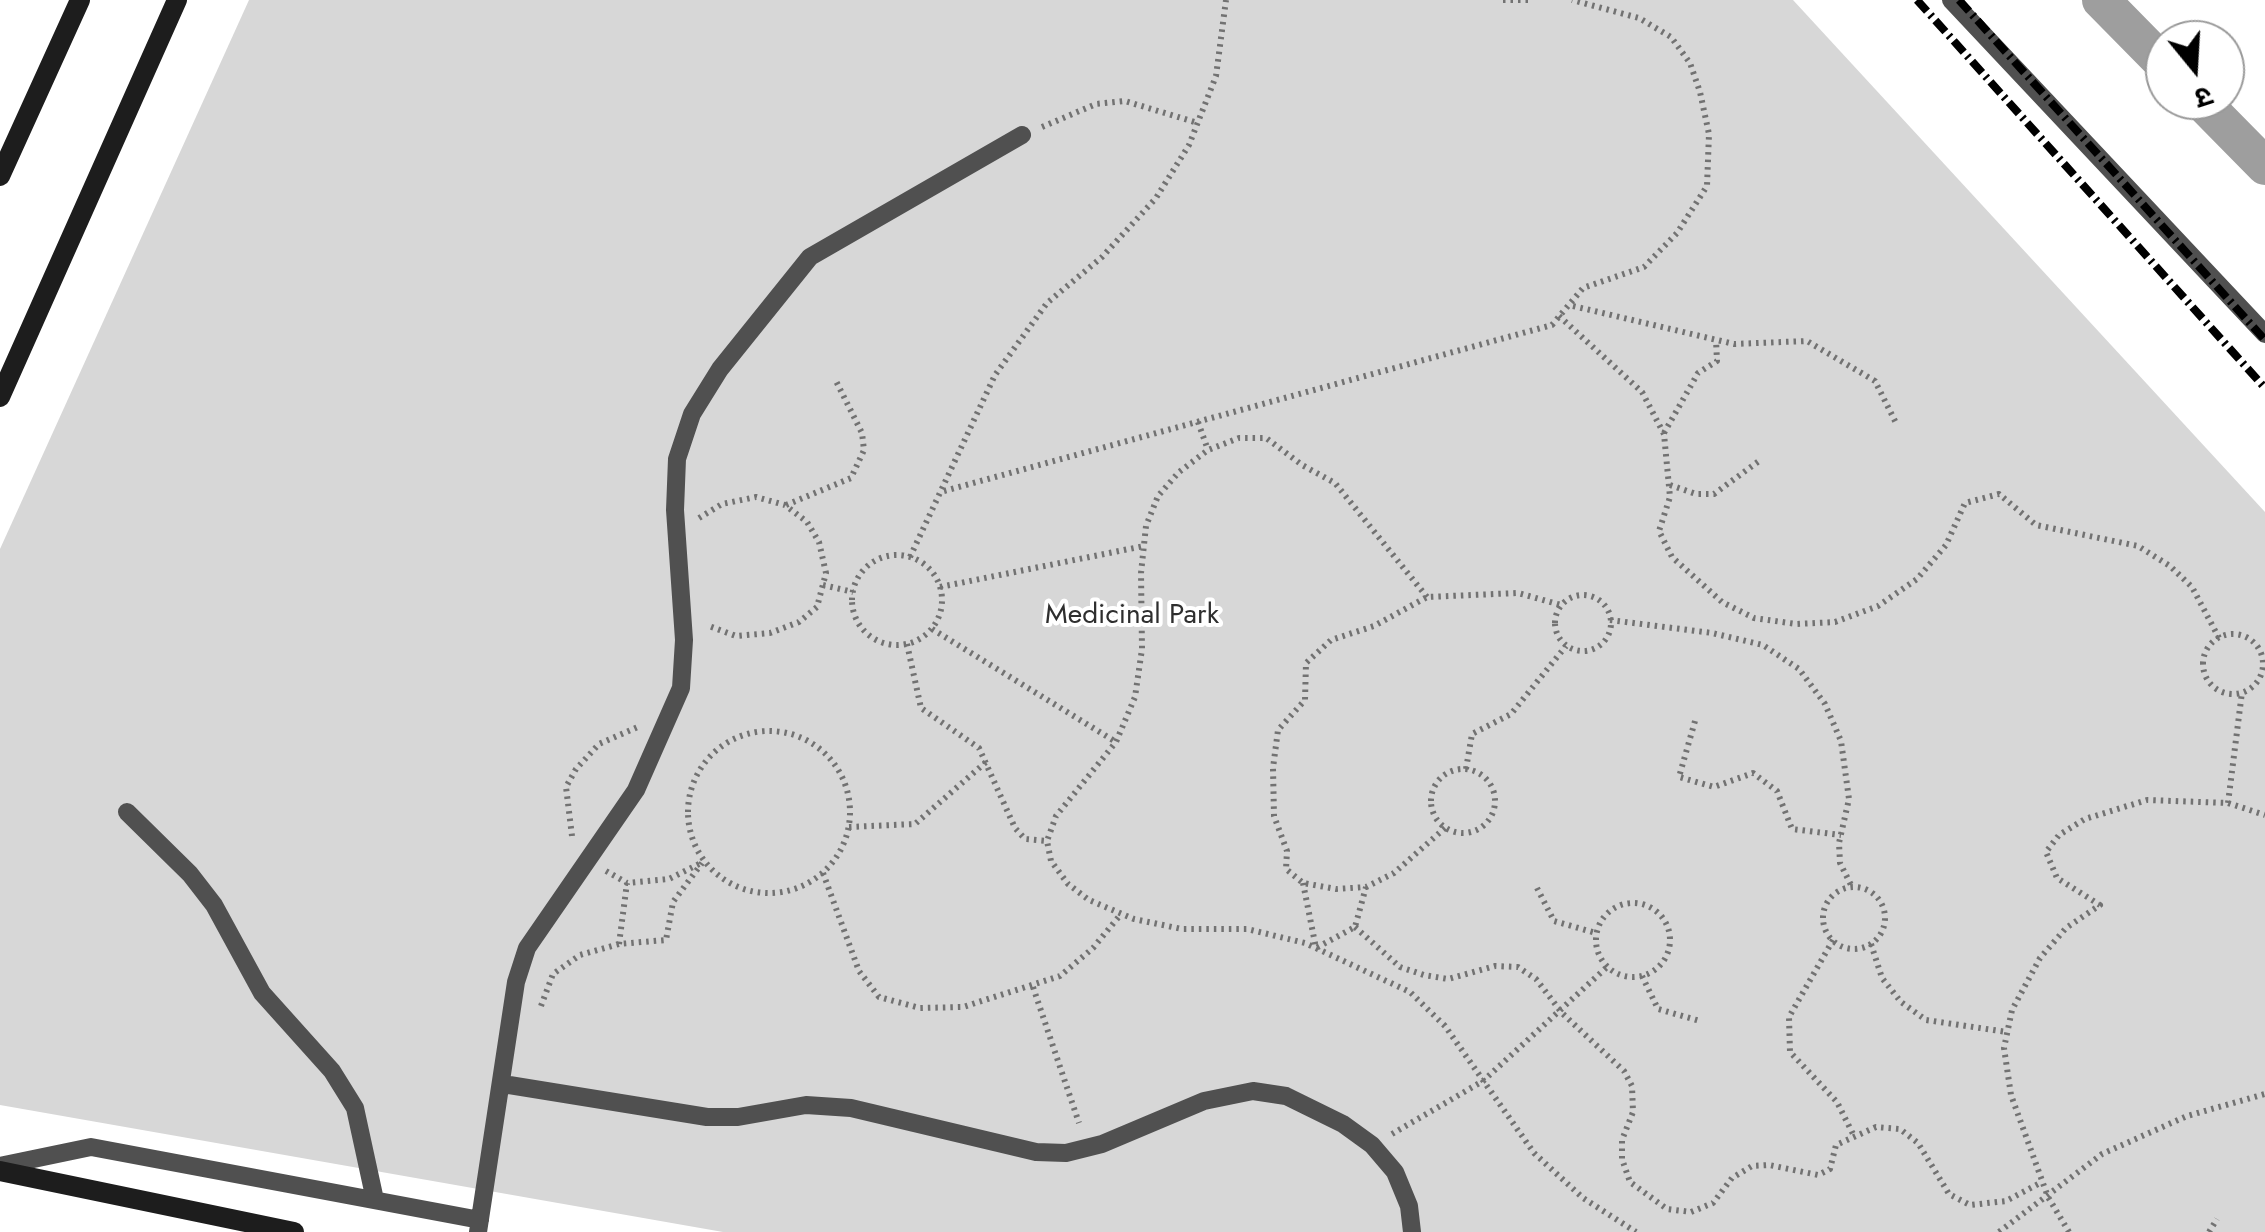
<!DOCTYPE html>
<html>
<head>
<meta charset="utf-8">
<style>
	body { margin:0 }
	#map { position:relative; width:2265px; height:1232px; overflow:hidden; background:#fff; font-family:Jost,"Noto Sans Devanagari",sans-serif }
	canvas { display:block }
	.north { position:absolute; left:2145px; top:20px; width:100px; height:100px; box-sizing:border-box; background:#fff; border:2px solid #999; border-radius:50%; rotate:162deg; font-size:28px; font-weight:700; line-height:40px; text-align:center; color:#000 }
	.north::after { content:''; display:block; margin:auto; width:35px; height:45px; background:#000; clip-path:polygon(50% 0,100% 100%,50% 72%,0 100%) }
</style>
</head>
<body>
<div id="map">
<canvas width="2265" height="1232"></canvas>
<div class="north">उ</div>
</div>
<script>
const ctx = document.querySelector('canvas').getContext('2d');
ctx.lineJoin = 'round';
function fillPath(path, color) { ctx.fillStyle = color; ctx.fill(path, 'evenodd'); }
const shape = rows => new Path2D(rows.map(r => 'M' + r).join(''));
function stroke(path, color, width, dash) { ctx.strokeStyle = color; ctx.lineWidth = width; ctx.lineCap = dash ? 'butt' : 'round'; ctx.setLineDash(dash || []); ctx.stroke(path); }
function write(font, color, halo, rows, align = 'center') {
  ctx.font = font + ' Jost,sans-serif'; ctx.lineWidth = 8; ctx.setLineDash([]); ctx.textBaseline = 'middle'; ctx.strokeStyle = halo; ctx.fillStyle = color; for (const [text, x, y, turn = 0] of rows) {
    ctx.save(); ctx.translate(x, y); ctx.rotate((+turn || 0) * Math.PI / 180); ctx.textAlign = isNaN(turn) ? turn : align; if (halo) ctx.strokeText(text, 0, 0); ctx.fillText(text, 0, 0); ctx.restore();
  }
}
fillPath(shape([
	[249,0,1793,0,2265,512,2265,1232,723,1232,0,1105,0,549]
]), '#d7d7d7');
stroke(shape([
	[2101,0,2165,65],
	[2200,100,2265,166]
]), '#9e9e9e', 38);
stroke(shape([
	[1503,0,1529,0],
	[1042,127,1096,104,1125,101,1198,123],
	[1573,306,1734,344,1807,341,1875,381,1897,425],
	[1559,316,1642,392,1664,434,1670,497,1659,531,1672,557,1722,602,1754,618,1796,624,1835,622,1878,606,1917,579,1946,545,1965,503,1999,494,2036,525,2138,546,2170,566,2192,587,2219,638],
	[1198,422,1208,450],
	[1664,433,1698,373,1717,361,1716,340],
	[1670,485,1696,494,1714,494,1759,461],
	[944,491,1552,325,1583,288,1644,267,1677,233,1707,186,1709,134,1700,92,1690,63,1671,37,1639,18,1572,0],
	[786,505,851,478,864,450,862,433,835,379],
	[699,518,722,504,756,497,785,505,807,522,819,542,826,573,817,607,799,622,770,633,736,636,709,626],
	'852 600a45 45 0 1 1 90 0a45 45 0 1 1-90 0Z',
	[910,557,995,375,1047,303,1102,257,1156,198,1189,145,1216,76,1226,0],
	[823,585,853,592],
	[940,587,1144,546],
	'1555 623a28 28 0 1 1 56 0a28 28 0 1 1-56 0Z',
	[1427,597,1335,483,1302,465,1266,438,1239,438,1208,450,1179,472,1158,496,1146,526,1141,573,1142,649,1135,697,1116,742,1056,816,1047,841,1051,861,1068,884,1089,900,1134,919,1182,929,1247,929,1305,943,1410,992,1445,1026,1534,1153,1583,1198,1636,1232],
	[1610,620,1712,633,1763,645,1799,669,1825,704,1841,741,1849,799,1839,843,1840,863,1852,887],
	[932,629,1116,742],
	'2203 664a30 30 0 1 1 60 0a30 30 0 1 1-60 0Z',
	[907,644,921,708,979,748,1015,828,1025,839,1047,841],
	[1695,721,1679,777,1714,787,1753,773,1777,791,1792,829,1841,835],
	'688 812a81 81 0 1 1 162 0a81 81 0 1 1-162 0Z',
	'1431 801a32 32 0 1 1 64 0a32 32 0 1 1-64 0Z',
	[1466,769,1472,734,1511,714,1566,646],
	[2228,803,2242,692],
	[849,827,915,824,986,762],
	[1445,828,1394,873,1366,887,1336,889,1303,883,1286,869,1287,851,1274,816,1273,768,1278,730,1305,700,1306,663,1331,640,1374,626,1427,597,1518,593,1561,605],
	[572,836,566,787,576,769,599,744,638,727],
	[606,871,627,883,669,879,703,862],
	[823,873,859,971,879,997,920,1008,963,1007,1060,976,1093,948,1121,914],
	[1303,883,1316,948,1355,927,1366,887],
	'1823 918a31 31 0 1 1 62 0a31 31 0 1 1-62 0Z',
	[1537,888,1554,921,1596,933],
	'1596 940a37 37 0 1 1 74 0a37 37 0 1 1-74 0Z',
	[1355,927,1400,967,1424,975,1448,979,1495,966,1518,967,1536,979,1562,1013,1624,1071,1632,1086,1633,1112,1622,1140,1622,1159,1630,1182,1667,1209,1691,1212,1713,1203,1732,1178,1752,1166,1769,1165,1818,1175,1830,1169,1836,1145,1876,1127,1900,1129,1918,1143,1949,1194,1970,1205,2006,1201,2042,1182],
	[1833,940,1789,1017,1790,1052,1837,1102,1853,1134],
	[619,944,627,883],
	[1871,944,1882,978,1901,1002,1926,1020,2007,1032],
	[1642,976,1658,1009,1700,1021],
	[1033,987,1079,1123],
	[541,1006,553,974,580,955,619,944,666,940,673,902,702,863],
	[1392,1134,1483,1081,1607,967],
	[1999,1232,2102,1154,2187,1116,2265,1094],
	[2069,1232,2048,1197,2011,1095,2004,1048,2012,1010,2040,958,2066,928,2100,905,2057,878,2046,852,2059,835,2085,819,2147,800,2228,803,2265,815],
	[2209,1232,2217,1219]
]), '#727272', 6, [2.5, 5]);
stroke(shape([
	[1951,0,2265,334],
	[127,812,190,874,214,905,262,993,332,1071,355,1108,375,1200],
	[503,1084,707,1117,738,1117,806,1105,851,1108,1036,1152,1066,1153,1102,1144,1204,1101,1253,1091,1286,1096,1343,1124,1372,1145,1395,1172,1409,1206,1412,1232],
	[0,1166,91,1147,480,1220],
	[478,1232,516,982,527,948,636,790,681,688,684,640,675,510,677,459,692,414,720,369,810,257,1022,135]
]), '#505050', 18);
stroke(shape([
	[0,176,80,0],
	[0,397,177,0],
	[0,1171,294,1232]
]), '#1d1d1d', 20);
stroke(shape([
	[1917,0,2265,388],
	[1959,0,2265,340]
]), '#000', 8, [15, 5, 2.5, 5]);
write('28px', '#2e2e2e', '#fff', [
	["Medicinal Park",1132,616]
]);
</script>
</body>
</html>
